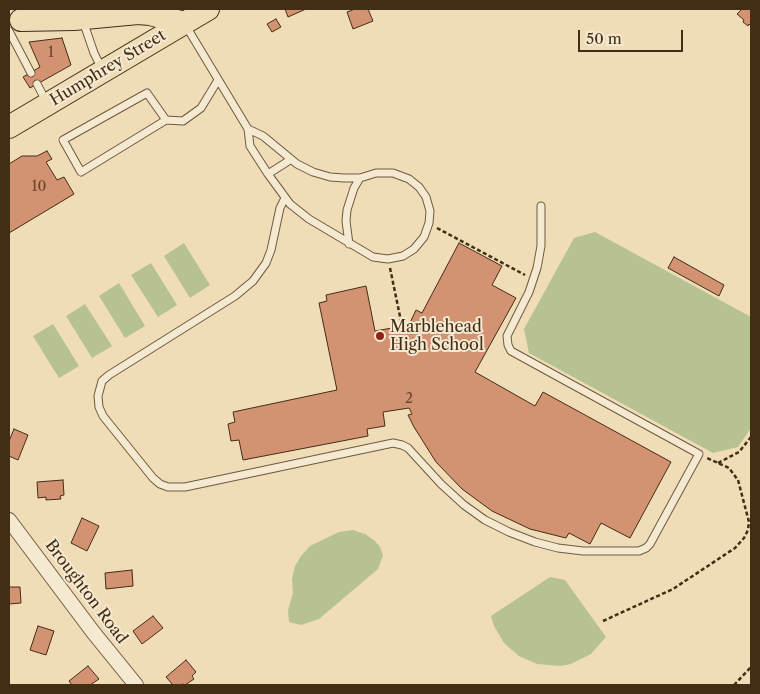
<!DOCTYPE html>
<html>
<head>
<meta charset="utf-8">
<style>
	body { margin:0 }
	#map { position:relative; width:760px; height:694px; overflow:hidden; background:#f0ddb8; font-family:"Libre Caslon Text",serif }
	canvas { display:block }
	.frame { position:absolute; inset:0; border:10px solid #412e15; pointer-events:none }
	.scale { position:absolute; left:578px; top:30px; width:105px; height:22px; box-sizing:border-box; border:2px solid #412e15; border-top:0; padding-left:6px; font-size:15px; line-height:18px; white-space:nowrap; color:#412e15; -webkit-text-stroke:4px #f5e9d1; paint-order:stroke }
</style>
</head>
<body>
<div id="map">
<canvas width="760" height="694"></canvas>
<div class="frame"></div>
<div class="scale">50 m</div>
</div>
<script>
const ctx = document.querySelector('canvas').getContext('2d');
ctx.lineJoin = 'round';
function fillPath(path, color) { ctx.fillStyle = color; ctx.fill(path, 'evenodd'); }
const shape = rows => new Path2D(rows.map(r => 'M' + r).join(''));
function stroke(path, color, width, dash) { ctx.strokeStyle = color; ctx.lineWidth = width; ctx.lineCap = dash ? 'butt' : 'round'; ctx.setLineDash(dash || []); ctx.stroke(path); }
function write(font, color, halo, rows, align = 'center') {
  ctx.font = font + ' "Libre Caslon Text",serif'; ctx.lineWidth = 4; ctx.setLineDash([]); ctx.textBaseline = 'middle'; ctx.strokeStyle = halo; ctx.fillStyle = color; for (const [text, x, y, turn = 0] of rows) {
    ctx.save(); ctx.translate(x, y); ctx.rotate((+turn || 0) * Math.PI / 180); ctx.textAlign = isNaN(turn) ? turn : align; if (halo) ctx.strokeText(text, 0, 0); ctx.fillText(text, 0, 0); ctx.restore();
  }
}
fillPath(shape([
	[595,232,751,317,751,428,738,447,713,453,529,353,524,329,574,238],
	[184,243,210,285,190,298,164,256],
	[151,263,177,305,158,317,131,275],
	[119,283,145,326,125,338,99,296],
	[85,304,112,346,92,358,66,316],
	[53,324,79,366,59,378,33,336],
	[353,530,365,534,375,541,380,547,383,555,378,569,319,619,301,625,289,622,288,610,293,593,292,579,295,566,301,556,310,546,339,532],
	[550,577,565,580,606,637,591,654,571,664,560,666,537,664,519,656,504,643,494,626,491,616]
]), '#b6c292');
const building = shape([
	[285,9,306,9,288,17,285,9],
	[355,9,368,9,373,21,353,29,347,12,355,9],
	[742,9,751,9,751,26,749,24,748,26,743,22,744,20,737,14,742,9],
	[276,19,281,27,272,32,267,24,276,19],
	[62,38,71,65,30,88,23,77,40,67,29,42,62,38],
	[47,151,52,159,46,162,57,180,64,177,74,194,9,233,9,164,22,156,37,156,47,151],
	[459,243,502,266,492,285,516,298,475,372,535,406,543,392,671,462,630,538,601,523,590,544,569,533,566,538,530,529,492,511,462,489,436,462,414,427,408,415,412,414,409,408,383,412,385,426,367,429,368,436,243,460,239,440,231,441,228,424,235,422,233,412,337,390,319,303,327,301,326,295,366,286,375,331,409,325,416,310,422,313,459,243],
	[674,257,724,285,719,296,668,268,674,257],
	[14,429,28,435,18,460,9,456,9,441,14,429],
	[63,480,64,495,60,496,61,499,46,500,46,497,38,498,37,482,63,480],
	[82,518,99,526,87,551,71,543,82,518],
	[132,570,133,586,106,589,105,573,132,570],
	[9,587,20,587,21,603,9,604,9,587],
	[153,616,163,628,142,644,133,631,153,616],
	[38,626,54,631,46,655,30,650,38,626],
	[186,660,196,672,192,676,194,679,185,685,183,684,181,685,173,685,166,677,186,660],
	[88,666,99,679,90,685,72,685,69,681,88,666]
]);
fillPath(building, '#d39372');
stroke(building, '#412e15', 1);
const service = shape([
	[83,21,94,53,102,69],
	[186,26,248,129,250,146,268,174,290,204,309,219,373,257,388,259,403,256,414,249,424,237,429,223,430,211,426,197,419,187,409,179,393,173,376,173,360,178,344,178,330,177,313,172,297,164,263,136,248,129],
	[9,31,31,73],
	[37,84,46,101],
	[166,120,147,93,63,140,81,172,166,120,183,121,201,108,218,80],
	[268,174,290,160],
	[285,198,280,208,271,250,266,263,253,281,235,296,109,375,102,381,98,396,99,407,103,416,153,478,160,484,168,487,185,487,393,443,402,445,408,448,441,484,464,505,485,520,509,532,535,542,558,548,583,551,639,551,646,548,650,544,699,454,511,351,508,345,507,336,529,292,537,268,541,246,541,206],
	[349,244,346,221,347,210,354,188,360,178]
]);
const minor = shape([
	[9,520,93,632,136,685]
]);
const primary = shape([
	[21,20,74,19,138,13,150,14,184,23],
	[9,127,208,9]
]);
stroke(service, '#6d5a3e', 9);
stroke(minor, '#6d5a3e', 16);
stroke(primary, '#412e15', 24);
stroke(shape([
	[437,228,525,275],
	[390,268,402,326],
	[718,463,739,452,751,437],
	[603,621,673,589,735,548,744,538,748,530,749,522,738,480,729,468,707,458],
	[734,685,751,667]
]), '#412e15', 2.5, [4, 2.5]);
stroke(service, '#f5e9d1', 7);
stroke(minor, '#f5e9d1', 14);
stroke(primary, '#f0ddb8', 22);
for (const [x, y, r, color] of [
	[380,336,5,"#8f2418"]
]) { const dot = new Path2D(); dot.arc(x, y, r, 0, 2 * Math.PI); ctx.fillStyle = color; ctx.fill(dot); stroke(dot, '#f5e9d1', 2); }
write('14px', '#66472c', null, [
	["1",51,53],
	["10",39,187],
	["2",409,399]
]);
write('16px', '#412e15', '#f5e9d1', [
	["Humphrey Street",108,68,-31],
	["Broughton Road",86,592,53]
]);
write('16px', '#412e15', '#f5e9d1', [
	["Marblehead",390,327],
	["High School",390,345]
], 'left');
</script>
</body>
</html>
